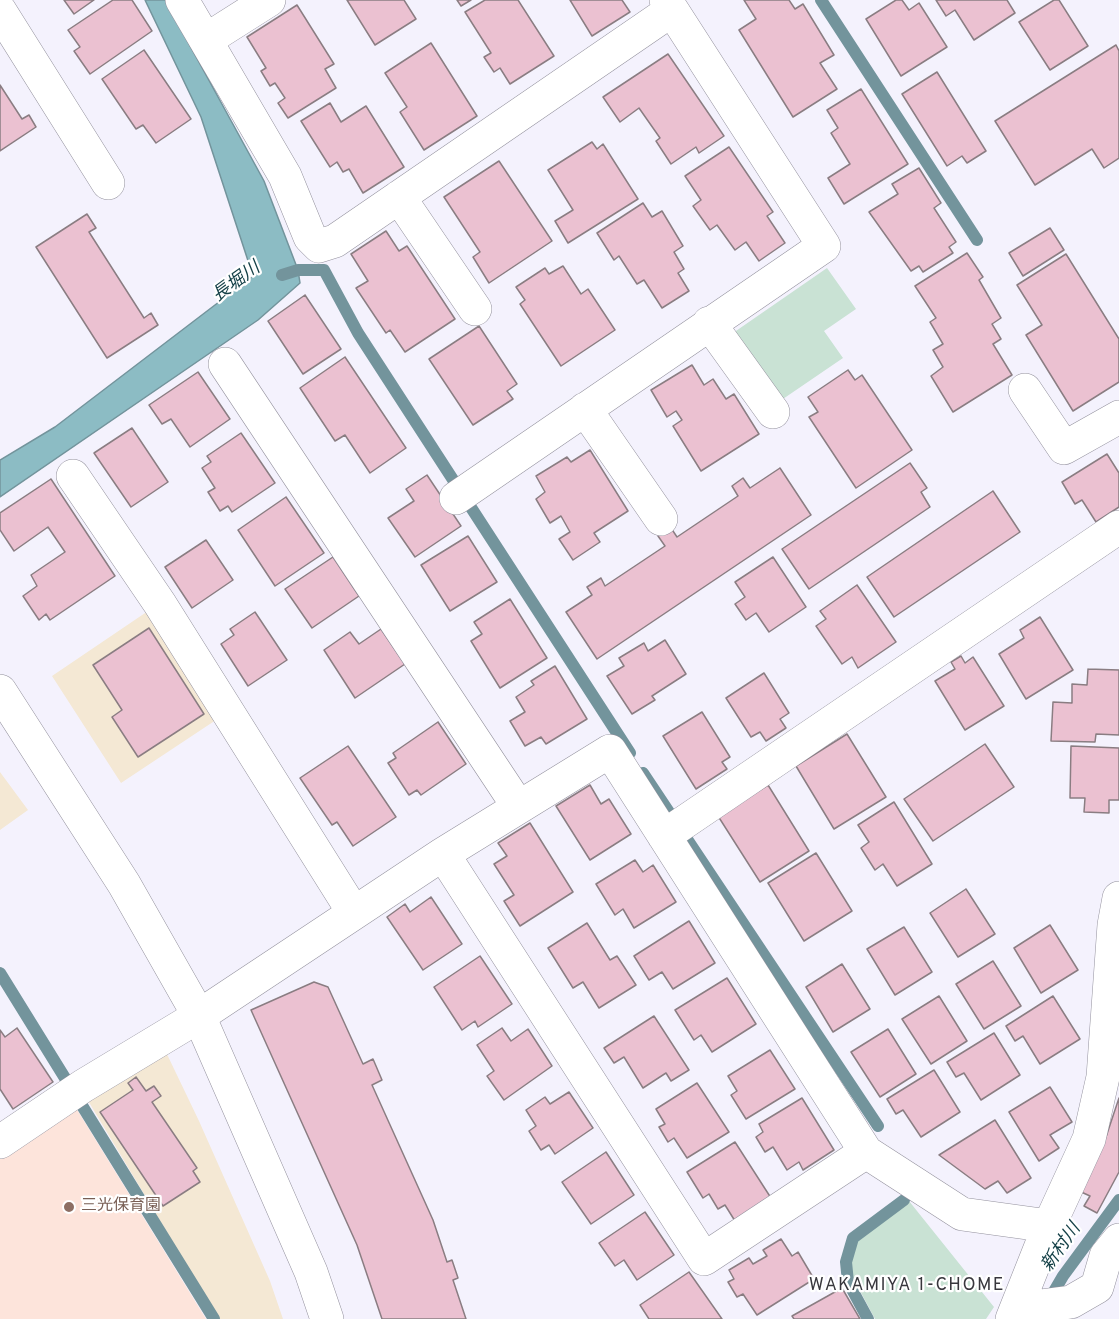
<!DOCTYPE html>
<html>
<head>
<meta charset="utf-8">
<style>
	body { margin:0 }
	canvas { display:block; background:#f4f2fd }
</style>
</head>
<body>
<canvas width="1119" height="1319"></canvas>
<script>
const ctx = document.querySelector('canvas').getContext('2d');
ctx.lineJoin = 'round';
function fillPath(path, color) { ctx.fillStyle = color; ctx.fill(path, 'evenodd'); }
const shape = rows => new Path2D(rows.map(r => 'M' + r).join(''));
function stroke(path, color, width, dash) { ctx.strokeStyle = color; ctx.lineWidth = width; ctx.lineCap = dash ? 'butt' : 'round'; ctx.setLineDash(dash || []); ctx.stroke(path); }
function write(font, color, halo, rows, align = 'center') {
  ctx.font = font + ' Overpass,"Noto Sans JP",sans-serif'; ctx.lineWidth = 4.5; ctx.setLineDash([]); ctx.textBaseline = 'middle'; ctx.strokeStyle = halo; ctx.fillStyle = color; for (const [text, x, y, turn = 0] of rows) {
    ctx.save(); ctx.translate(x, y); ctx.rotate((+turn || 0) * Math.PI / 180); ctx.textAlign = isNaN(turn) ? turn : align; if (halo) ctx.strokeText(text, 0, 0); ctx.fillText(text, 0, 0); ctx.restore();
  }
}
fillPath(shape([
	[151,609,219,718,121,783,52,676],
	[0,772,28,810,0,830],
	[164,1048,199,1121,270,1281,283,1319,219,1319,87,1099]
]), '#f4e8d4');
fillPath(shape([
	[76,1108,206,1319,0,1319,0,1159]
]), '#fde4db');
fillPath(shape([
	[827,268,856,309,824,331,843,358,780,401,733,333],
	[909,1201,994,1307,986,1319,875,1319,849,1270,855,1240]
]), '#c9e2d4');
const water = shape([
	[145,0,165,0,264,181,298,270,300,283,258,320,0,497,0,460,55,427,253,276,201,117,145,0]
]);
fillPath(water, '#8cbcc4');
stroke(water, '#73949c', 1.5);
stroke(shape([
	[821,0,977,240],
	[282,275,298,270,324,270,358,333,630,753],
	[643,773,878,1126],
	[0,973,214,1319],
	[1049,1300,1063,1276,1119,1200],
	[868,1319,848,1282,846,1262,853,1238,904,1200]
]), '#73949c', 12);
const building = shape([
	[64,0,94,0,74,14,64,0],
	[113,0,132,0,152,31,90,74,74,51,80,47,68,30,113,0],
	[347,0,404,0,416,19,375,45,347,0],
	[457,0,471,0,461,6,457,0],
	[485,0,518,0,554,56,510,84,500,68,494,72,484,57,491,53,465,12,485,0],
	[570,0,622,0,630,12,592,36,570,0],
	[744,0,789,0,795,9,803,4,834,55,820,63,837,89,793,117,739,30,756,19,744,0],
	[896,0,902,0,909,10,919,3,947,47,901,76,866,19,896,0],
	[936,0,1007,0,1015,13,974,40,955,10,946,16,936,0],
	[1054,0,1059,0,1088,46,1050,70,1019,22,1054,0],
	[297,5,334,64,325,69,336,88,288,118,278,103,285,98,275,83,270,86,261,71,266,68,247,37,297,5],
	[431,43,477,116,424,150,400,112,407,107,385,73,431,43],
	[1116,45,1119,51,1119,158,1104,168,1092,149,1035,185,995,121,1116,45],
	[144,50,191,119,156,143,143,125,136,129,102,79,144,50],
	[668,54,724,136,699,153,696,147,671,164,656,141,660,138,639,108,620,122,603,97,668,54],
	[937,72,986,151,967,163,962,156,947,166,902,94,937,72],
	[0,85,22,119,29,115,36,127,0,151,0,85],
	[861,89,908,164,844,204,828,178,850,164,831,133,838,128,827,110,861,89],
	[330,103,341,122,366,106,404,167,363,193,349,169,343,172,337,162,330,167,301,121,330,103],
	[592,142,597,149,603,144,638,199,568,243,555,221,573,210,548,170,592,142],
	[729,147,773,212,767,216,785,243,759,261,746,242,735,250,717,225,710,230,693,206,701,200,685,176,729,147],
	[499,161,552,241,489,283,473,257,480,252,444,197,499,161],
	[919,168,941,203,934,208,956,242,949,247,953,253,923,272,919,266,911,271,869,212,898,194,892,184,919,168],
	[643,203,652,217,662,211,683,246,674,252,684,269,678,273,689,291,662,308,644,280,637,284,619,256,614,260,597,233,643,203],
	[87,214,96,228,89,232,144,318,151,313,158,325,107,358,36,247,87,214],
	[1050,228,1064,250,1023,276,1009,253,1050,228],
	[386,231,399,251,407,246,455,319,405,352,390,330,386,333,356,288,368,281,351,254,386,231],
	[967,253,983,277,979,280,1001,318,992,324,1001,339,993,344,1012,375,953,412,931,376,943,367,933,350,943,344,930,322,936,318,915,286,967,253],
	[1066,254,1119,339,1119,382,1073,411,1026,335,1042,325,1017,285,1066,254],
	[563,266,581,294,588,289,615,330,561,366,520,304,525,300,516,287,545,268,549,274,563,266],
	[305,295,341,349,303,374,268,321,305,295],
	[479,326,517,384,507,391,513,399,473,425,429,359,479,326],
	[345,357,406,448,370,473,345,435,335,441,300,388,345,357],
	[692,365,704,385,713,379,726,399,734,394,759,434,701,471,673,426,682,420,676,411,667,417,651,390,692,365],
	[848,370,855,380,862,375,912,450,856,488,809,417,818,412,808,397,848,370],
	[198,372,230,419,190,447,171,419,162,424,149,405,198,372],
	[132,428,168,482,131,507,94,453,132,428],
	[241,433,275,483,232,512,228,506,220,511,208,492,215,488,202,468,211,462,207,456,241,433],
	[590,450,628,511,594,533,600,542,573,560,559,539,570,532,561,516,550,523,536,499,545,492,536,476,567,457,571,462,590,450],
	[1107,454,1119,473,1119,507,1096,522,1082,500,1075,504,1062,482,1107,454],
	[910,463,927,488,921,492,930,507,809,589,782,549,910,463],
	[780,468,811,515,597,659,566,612,592,595,587,587,601,578,605,586,665,546,658,536,671,528,677,537,738,496,732,486,743,478,750,488,780,468],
	[427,475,461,526,415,557,388,518,414,501,406,489,427,475],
	[51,479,115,576,50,620,46,614,39,620,23,596,37,586,31,575,65,552,48,527,14,551,0,530,0,513,51,479],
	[993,491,1020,532,894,617,867,577,993,491],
	[286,497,324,553,275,586,238,530,286,497],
	[468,536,497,582,450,611,421,565,468,536],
	[206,540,233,580,192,608,165,567,206,540],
	[333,557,359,596,312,628,285,589,333,557],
	[773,557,806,607,769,632,756,613,746,620,735,604,745,597,735,582,773,557],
	[857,585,896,642,858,668,852,657,842,664,816,626,826,619,820,611,857,585],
	[510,599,547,658,500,688,471,641,482,634,474,622,510,599],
	[255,612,287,660,248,686,221,644,234,635,230,629,255,612],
	[1040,617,1073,670,1026,699,999,654,1024,638,1020,630,1040,617],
	[149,628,204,714,138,757,112,717,122,710,93,665,149,628],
	[381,629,405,664,355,698,324,650,350,632,359,644,381,629],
	[665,640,686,674,652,696,655,700,632,714,607,676,624,666,619,658,644,643,648,651,665,640],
	[961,656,965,663,973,657,1004,706,965,730,935,681,955,669,951,662,961,656],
	[555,666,587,719,546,744,541,737,525,746,510,721,525,712,516,697,534,685,531,681,555,666],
	[1088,669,1119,670,1119,735,1096,734,1095,742,1051,741,1053,702,1072,703,1072,684,1087,685,1088,669],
	[764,673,789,713,780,719,786,728,766,741,760,732,751,737,726,698,764,673],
	[702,712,730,757,722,762,727,769,696,789,663,736,702,712],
	[438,722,466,764,421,795,417,790,409,795,388,763,396,758,393,753,438,722],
	[847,734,886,797,834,829,796,766,847,734],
	[985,744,1014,787,933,841,904,799,985,744],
	[348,746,396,817,353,846,337,822,332,825,300,778,348,746],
	[1071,746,1119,748,1119,800,1109,800,1109,813,1084,812,1085,798,1070,798,1071,746],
	[590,785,601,804,609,799,631,834,590,860,556,806,590,785],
	[768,785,809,851,760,882,718,816,768,785],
	[894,802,932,864,897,886,883,864,875,870,861,848,869,842,858,825,894,802],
	[530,823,573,892,520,926,504,901,514,895,494,864,507,856,498,843,530,823],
	[816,853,852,911,804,941,768,883,816,853],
	[635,860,643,872,653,865,676,902,634,928,623,909,615,915,596,884,635,860],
	[966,889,995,934,958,957,930,913,966,889],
	[431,897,462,944,423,970,387,917,405,904,410,912,431,897],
	[689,921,715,963,673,989,662,972,649,980,634,956,689,921],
	[587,923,610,960,617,956,636,985,599,1008,583,982,573,988,548,948,587,923],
	[1050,925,1078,970,1041,993,1014,948,1050,925],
	[904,927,932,972,895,995,867,949,904,927],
	[480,956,512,1004,478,1027,475,1021,462,1030,434,987,480,956],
	[993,961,1021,1006,984,1029,956,984,993,961],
	[842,964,870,1009,833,1032,806,987,842,964],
	[727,978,756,1024,712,1052,701,1035,694,1040,675,1010,727,978],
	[314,982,328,987,363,1064,373,1059,382,1080,372,1085,433,1220,447,1262,452,1260,458,1278,453,1280,466,1319,382,1319,357,1245,251,1010,314,982],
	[939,996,967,1041,931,1064,902,1019,939,996],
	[1053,996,1080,1039,1040,1064,1023,1036,1015,1041,1006,1026,1053,996],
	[654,1016,689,1070,671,1081,666,1073,643,1088,624,1057,614,1063,604,1048,654,1016],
	[17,1028,53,1082,13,1109,0,1089,0,1030,5,1037,17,1028],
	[502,1028,511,1041,528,1029,552,1066,504,1100,487,1076,494,1071,477,1045,502,1028],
	[888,1029,916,1074,880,1097,851,1052,888,1029],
	[994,1033,1020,1075,981,1100,964,1073,956,1077,947,1062,994,1033],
	[770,1050,795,1089,746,1119,731,1095,737,1091,728,1076,770,1050],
	[934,1070,960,1112,921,1137,903,1110,896,1114,887,1099,934,1070],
	[136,1077,146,1091,154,1086,161,1096,152,1102,197,1168,193,1171,200,1182,163,1206,100,1112,133,1090,128,1083,136,1077],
	[697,1083,729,1132,687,1158,674,1138,668,1142,659,1127,665,1124,656,1109,697,1083],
	[1050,1087,1072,1122,1050,1135,1059,1148,1039,1161,1009,1112,1050,1087],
	[569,1092,593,1128,555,1154,549,1145,541,1150,529,1131,536,1126,526,1110,545,1097,550,1104,569,1092],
	[802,1098,834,1150,803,1170,799,1162,787,1170,773,1147,765,1152,756,1137,763,1132,759,1124,802,1098],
	[1119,1098,1119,1172,1097,1213,1084,1206,1090,1196,1079,1191,1106,1137,1119,1098],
	[995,1120,1031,1178,1007,1193,998,1181,985,1189,939,1155,995,1120],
	[735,1142,771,1198,735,1221,725,1205,718,1209,709,1194,703,1198,687,1172,735,1142],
	[606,1152,634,1195,591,1224,562,1182,606,1152],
	[645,1212,674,1255,637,1280,624,1260,615,1266,599,1243,645,1212],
	[781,1239,792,1256,798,1252,814,1279,757,1315,743,1294,737,1297,728,1282,734,1279,729,1270,749,1258,753,1264,767,1256,763,1250,781,1239],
	[689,1272,722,1319,649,1319,640,1305,689,1272],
	[842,1288,860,1319,794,1319,792,1316,842,1288]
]);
fillPath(building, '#ebc1d1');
stroke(building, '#8a7d82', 1.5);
const minor = shape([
	[182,0,285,176,310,237,319,246,335,241,672,10,666,0],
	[0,11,108,183],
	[206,40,269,0],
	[399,197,475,309],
	[709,323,773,412],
	[225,364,518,806],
	[1025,390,1064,448,1119,417],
	[585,409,661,519],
	[73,476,160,604,354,913],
	[456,498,824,246,672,10],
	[664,836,1119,527],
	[443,854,704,1259,866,1152],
	[0,1142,83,1086,199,1016,443,854,610,751,866,1152,962,1214,1049,1226],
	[1017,1309,1071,1302,1097,1287,1106,1256,1119,1240],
	[1012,1319,1049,1226,1089,1139,1103,1077,1114,925,1119,898]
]);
const tertiary = shape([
	[0,691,124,884,199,1016,311,1272,327,1319]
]);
stroke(minor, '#94929e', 34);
stroke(tertiary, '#94929e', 34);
stroke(minor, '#fff', 33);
stroke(tertiary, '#fff', 33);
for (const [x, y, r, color] of [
	[69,1207,6,"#8d6e63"]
]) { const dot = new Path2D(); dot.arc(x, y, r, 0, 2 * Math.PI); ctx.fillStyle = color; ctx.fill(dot); stroke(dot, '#fff', 2); }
write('16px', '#785e54', '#fff', [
	["三光保育園",81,1207]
], 'left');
write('italic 18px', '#133f46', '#fff', [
	["長堀川",237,283,-36],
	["新村川",1062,1248,-55]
]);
ctx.letterSpacing = '1.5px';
write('18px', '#38373d', '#fff', [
	["WAKAMIYA 1-CHOME",907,1286]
]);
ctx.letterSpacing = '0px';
</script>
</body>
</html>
